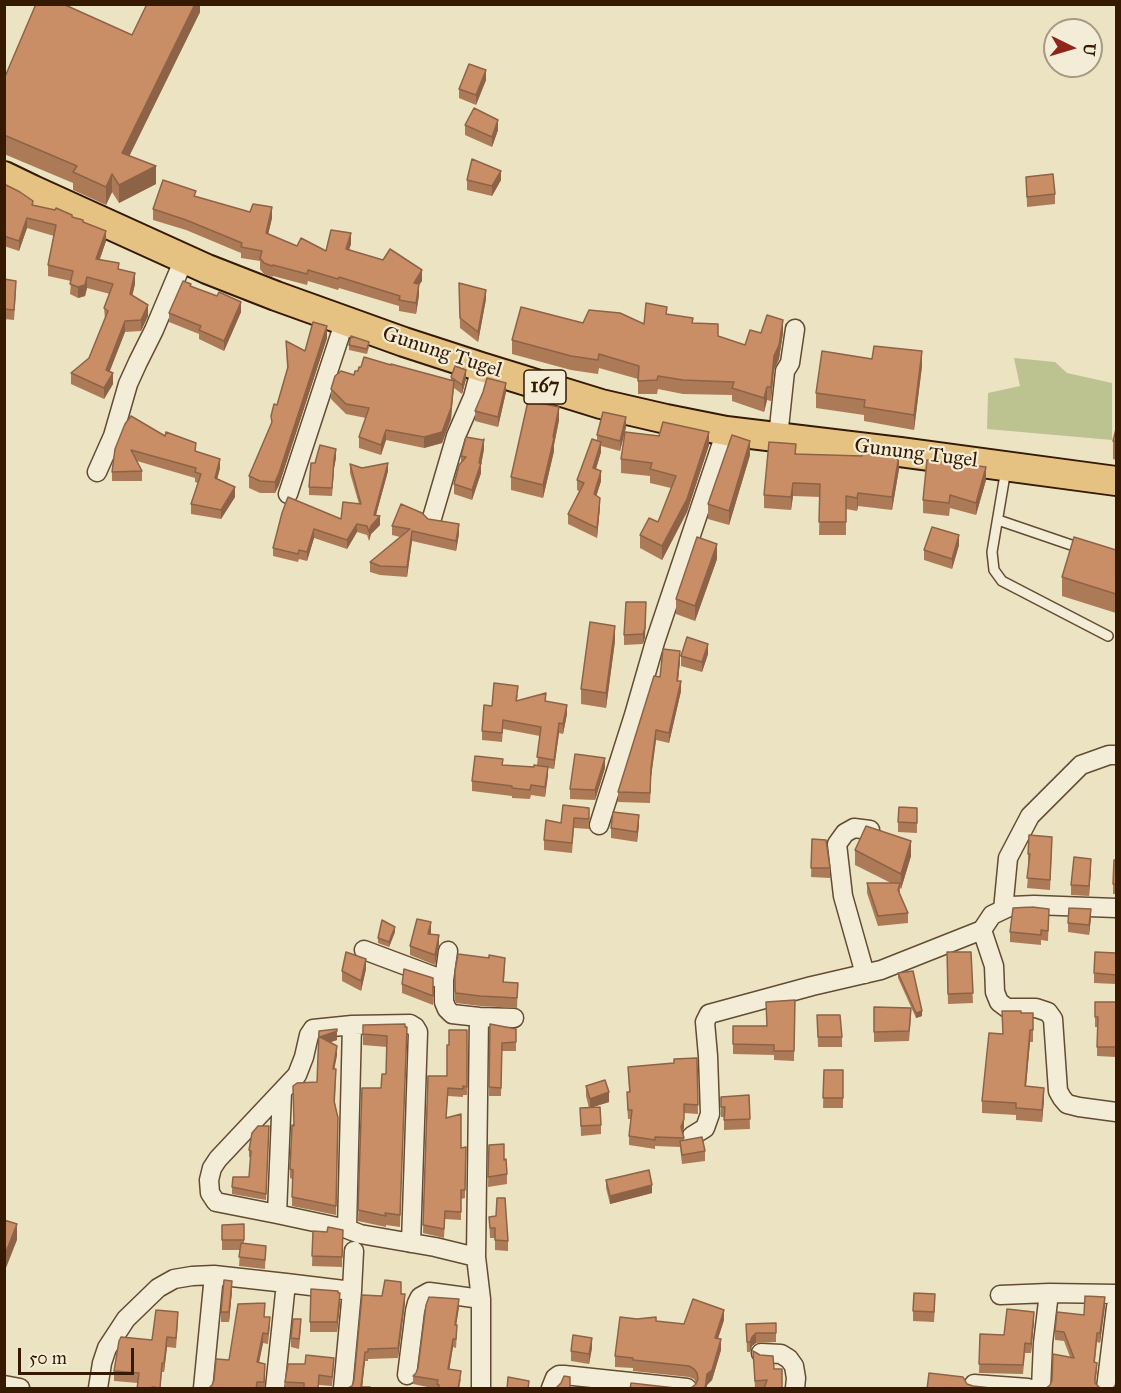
<!DOCTYPE html>
<html>
<head>
<meta charset="utf-8">
<style>
	body { margin:0 }
	#map { position:relative; width:1121px; height:1393px; overflow:hidden; background:#ece3c3; font-family:"IM FELL Great Primer",serif }
	canvas { display:block }
	.frame { position:absolute; inset:0; border:6px solid #351a01; pointer-events:none }
	.north { position:absolute; left:1043px; top:18px; width:60px; height:60px; box-sizing:border-box; background:#f3edd8; border:2px solid #a79982; border-radius:50%; rotate:95deg; font-size:16px; font-weight:700; line-height:24px; text-align:center; color:#351a01 }
	.north::after { content:''; display:block; margin:auto; width:21px; height:27px; background:#8f2418; clip-path:polygon(50% 0,100% 100%,50% 72%,0 100%) }
	.scale { position:absolute; left:18px; top:1348px; width:116px; height:27px; box-sizing:border-box; border:3px solid #351a01; border-top:0; padding-left:8px; font-size:18px; line-height:21px; white-space:nowrap; color:#351a01; -webkit-text-stroke:4px #f3edd8; paint-order:stroke }
</style>
</head>
<body>
<div id="map">
<canvas width="1121" height="1393"></canvas>
<div class="frame"></div>
<div class="north">U</div>
<div class="scale">50 m</div>
</div>
<script>
const ctx = document.querySelector('canvas').getContext('2d');
ctx.lineJoin = 'round';
function fillPath(path, color) { ctx.fillStyle = color; ctx.fill(path, 'evenodd'); }
const shape = rows => new Path2D(rows.map(r => 'M' + r).join(''));
function stroke(path, color, width, dash) { ctx.strokeStyle = color; ctx.lineWidth = width; ctx.lineCap = dash ? 'butt' : 'round'; ctx.setLineDash(dash || []); ctx.stroke(path); }
function write(font, color, halo, rows, align = 'center') {
  ctx.font = font + ' "IM FELL Great Primer",serif'; ctx.lineWidth = 4.5; ctx.setLineDash([]); ctx.textBaseline = 'middle'; ctx.strokeStyle = halo; ctx.fillStyle = color; for (const [text, x, y, turn = 0] of rows) {
    ctx.save(); ctx.translate(x, y); ctx.rotate((+turn || 0) * Math.PI / 180); ctx.textAlign = isNaN(turn) ? turn : align; if (halo) ctx.strokeText(text, 0, 0); ctx.fillText(text, 0, 0); ctx.restore();
  }
}
fillPath(shape([
	[1014,358,1055,362,1067,373,1112,383,1112,440,987,429,988,393,1020,386]
]), '#bcc390');
const lane = shape([
	[1006,469,992,552,994,570,1002,581,1108,636],
	[998,520,1080,548]
]);
const street = shape([
	[778,437,785,371,790,363,795,329],
	[97,472,113,436,128,384,138,362,154,330,184,259],
	[288,494,345,320],
	[432,518,456,436,473,397,481,367],
	[599,825,634,715,655,642,726,431],
	[1003,910,1008,858,1030,816,1081,765,1109,755,1116,755],
	[982,930,994,966,995,992,999,1002,1007,1008,1036,1008,1048,1012,1053,1019,1058,1091,1062,1098,1067,1104,1079,1107,1116,1112],
	[364,950,444,980],
	[448,951,444,980,444,1002,447,1009,452,1014,479,1017,476,1257,481,1299,481,1388],
	[865,974,843,896,837,844,845,833,854,828,870,830],
	[479,1017,514,1018],
	[352,1025,313,1029,309,1035,304,1057,297,1075,218,1159,212,1168,209,1180,210,1193,216,1202,277,1214,347,1229,360,1234,435,1247,476,1257],
	[692,1136,705,1128,710,1114,708,1056,705,1022,709,1014,812,986,881,970,982,930,992,915,1011,906,1034,905,1116,908],
	[277,1214,282,1092],
	[347,1229,352,1025,410,1024,415,1027,418,1032,411,1243],
	[1000,1295,1049,1293],
	[761,1353,781,1354,789,1359,794,1366,796,1378,795,1388],
	[407,1375,415,1311,417,1303,420,1297,429,1292,437,1293,481,1299],
	[974,1384,1028,1388],
	[4,1385,20,1388],
	[98,1388,102,1363,107,1348,126,1319,158,1288,174,1279,192,1276,214,1275,286,1283],
	[203,1388,214,1275],
	[275,1388,286,1283,352,1291],
	[343,1388,352,1291,354,1251],
	[551,1388,555,1378,559,1375,564,1375,687,1388],
	[1041,1388,1043,1343,1049,1293,1116,1294],
	[1106,1388,1116,1307]
]);
const primary = shape([
	[4,176,33,190,207,269,276,296,404,342,481,367,601,404,666,419,726,431,900,452,1116,481]
]);
stroke(lane, '#634c32', 12);
stroke(street, '#634c32', 21);
stroke(primary, '#351a01', 32);
stroke(lane, '#f3edd8', 9);
stroke(street, '#f3edd8', 18);
stroke(primary, '#e6c282', 28);
fillPath(shape([
	[200,4,200,12,129,156,156,184,119,203,112,192,106,205,73,190,73,183,4,154,4,79,132,35],
	[486,80,476,105,459,98,459,89],
	[465,125,498,130,492,147,465,135],
	[1026,177,1055,194,1055,204,1027,207],
	[467,180,501,180,492,196,467,190],
	[4,184,33,205,72,217,83,222,106,241,100,259,119,269,135,284,132,296,148,316,141,331,125,332,109,372,113,384,104,399,71,384,71,373,89,358,105,319,104,308,110,294,87,288,85,296,78,298,70,294,71,281,48,276,48,265,54,236,27,228,19,251,4,246],
	[196,197,272,218,268,234,297,246,326,251,351,244,349,249,422,281,419,285,419,295,416,314,399,311,399,306,339,288,338,290,308,281,307,285,273,276,272,277,264,274,260,269,260,261,241,258,241,253,186,230,153,220,153,209],
	[4,279,16,291,14,320,4,319],
	[459,283,486,299,478,342,460,328],
	[191,286,241,312,224,351,199,339,199,334,169,322,169,313],
	[667,314,693,323,718,336,745,345,761,333,783,333,779,359,774,370,771,401,767,400,764,412,732,401,732,395,683,394,658,389,657,394,638,394,638,379,599,368,598,374,571,370,512,354,512,340,583,323,644,324],
	[327,338,279,485,275,493,260,493,249,488,249,476,271,425,271,416,277,405,287,369,286,341,305,351],
	[349,345,369,347,367,354,349,350],
	[391,365,451,380,451,377,466,379,462,394,454,388,451,419,442,443,424,448,386,440,381,455,359,448,359,437,366,418,346,414,331,399,331,389,354,375,358,371],
	[922,366,914,430,864,421,864,415,816,408,816,393],
	[506,392,498,427,475,421,475,411],
	[559,420,554,445,554,451,543,498,511,490,511,477],
	[626,427,620,451,601,446,601,452,596,469,601,481,596,496,600,507,597,538,568,524,568,514,579,491,577,490,577,480,597,441,597,435],
	[1116,429,1116,460,1113,459,1113,441],
	[165,436,196,452,220,468,217,479,235,497,221,519,191,514,191,504,198,483,195,482,195,478,137,461,142,471,142,481,112,481,112,472,115,449],
	[483,440,484,449,481,465,481,473,472,500,454,494,454,484,461,463,461,456],
	[709,445,687,512,662,560,640,548,640,535,658,522,671,488,650,483,650,476,621,473,621,459],
	[796,454,899,469,892,510,858,506,857,511,846,509,846,535,819,535,820,497,793,496,791,510,764,508,764,495],
	[750,455,729,525,708,519,708,504],
	[336,458,334,468,332,496,309,495,309,487,315,463],
	[350,464,362,468,388,471,376,515,380,525,371,534,369,541,367,535,357,532,347,549,314,538,307,561,299,559,298,562,273,556,273,548,282,513,341,519,359,504,350,473],
	[986,480,976,515,950,508,949,516,923,513,923,500],
	[428,519,459,534,456,551,412,541,407,577,380,575,370,572,370,562,400,537,392,535,392,526],
	[959,545,952,569,924,560,924,550],
	[1116,550,1116,613,1062,596,1062,577],
	[717,559,695,621,676,614,676,599],
	[646,612,645,637,643,644,624,645,624,635],
	[615,641,606,708,581,704,581,689],
	[708,654,702,672,681,666,681,656],
	[680,661,678,681,681,691,669,743,656,740,651,777,650,803,618,802,618,792,660,677],
	[518,695,517,700,546,701,567,714,563,734,559,733,554,769,548,768,545,797,531,795,530,799,512,798,512,796,472,791,472,781,503,765,534,767,537,765,540,736,503,729,502,742,482,740,482,731,492,706],
	[605,768,595,800,570,799,570,789],
	[563,805,589,818,589,829,574,828,572,853,544,850,544,840,561,823],
	[917,818,917,833,898,832,898,822],
	[639,825,637,842,611,838,611,828],
	[812,839,830,868,830,878,811,877],
	[1052,847,1050,890,1027,888,1029,864,1028,864,1028,854],
	[855,850,911,856,901,889,900,888,900,894,908,913,908,923,878,926,867,893,867,883,891,883,855,865],
	[1116,860,1116,894,1113,894,1113,884],
	[1091,869,1089,896,1071,895,1071,885],
	[1049,909,1048,941,1041,940,1041,945,1010,942,1010,932],
	[1091,918,1089,935,1068,932,1068,923],
	[431,931,431,934,439,944,435,965,410,955,410,946],
	[395,932,389,947,378,943,378,938],
	[947,952,971,952,973,1003,948,1004],
	[1116,953,1116,984,1094,983,1094,973],
	[505,967,504,982,518,983,517,1008,480,1006,456,1003,455,1000,455,971],
	[366,969,361,991,342,981,342,971],
	[898,973,922,1016,916,1018,898,978],
	[433,978,433,1005,402,993,402,984],
	[795,1000,794,1061,774,1060,774,1055,733,1054,733,1026,766,1026],
	[1116,1002,1116,1057,1097,1056,1097,1027,1095,1027,1095,1017],
	[874,1007,911,1018,909,1041,874,1042],
	[1021,1013,1033,1013,1033,1042,1030,1042,1026,1086,1044,1100,1042,1122,1016,1120,1016,1115,982,1113,982,1101,1002,1034],
	[817,1015,842,1037,842,1047,818,1047],
	[405,1024,400,1227,386,1225,386,1227,358,1221,362,1088,381,1088,386,1074,387,1047,363,1045,363,1025],
	[490,1024,516,1029,516,1051,502,1051,501,1096,489,1096],
	[467,1030,467,1095,463,1095,463,1097,448,1096,446,1118,461,1148,466,1147,465,1198,461,1199,461,1220,445,1219,444,1238,423,1233,428,1076,447,1076,449,1045],
	[319,1031,337,1040,330,1042,337,1055,334,1069,336,1077,335,1103,338,1118,336,1215,292,1206,292,1179,290,1178,290,1169,294,1126,317,1082],
	[697,1058,698,1114,684,1113,684,1128,682,1132,684,1140,705,1151,705,1161,682,1164,680,1147,655,1146,655,1149,629,1145,629,1136,631,1119,628,1119,627,1101,627,1092,629,1092,628,1067,674,1063],
	[824,1070,843,1070,843,1108,823,1108],
	[586,1086,609,1102,593,1107,601,1125,601,1134,581,1136,580,1108,589,1108,586,1096],
	[749,1095,750,1129,724,1130,724,1117,721,1117,721,1097],
	[269,1126,266,1200,232,1194,232,1187,249,1177,251,1157,249,1157,249,1150],
	[489,1145,504,1160,507,1174,507,1184,488,1187],
	[606,1180,652,1193,610,1204,606,1188],
	[489,1217,508,1241,508,1251,495,1250,495,1238,490,1238],
	[244,1224,244,1243,266,1246,265,1269,239,1266,240,1250,222,1250,222,1240],
	[343,1230,342,1267,312,1266,313,1231,327,1232],
	[232,1291,229,1322,221,1322,221,1312],
	[401,1294,405,1303,398,1358,368,1359,368,1361,365,1361,362,1387,352,1386,382,1296],
	[340,1303,337,1332,310,1332,310,1322],
	[935,1304,934,1322,913,1321,913,1311],
	[1105,1306,1100,1343,1097,1342,1095,1362,1097,1372,1095,1383,1099,1387,1050,1385,1070,1357,1064,1341,1055,1340,1055,1331,1084,1315],
	[459,1307,456,1325,457,1333,456,1348,453,1347,449,1370,461,1379,459,1389,437,1389,413,1384,413,1376,416,1373],
	[265,1317,270,1326,268,1344,263,1343,259,1363,265,1364,265,1389,208,1389,212,1385,229,1360],
	[724,1320,718,1338,721,1350,712,1380,707,1385,707,1389,687,1389,691,1388,696,1384,696,1383,694,1379,689,1377,633,1371,633,1368,615,1367,615,1356,656,1321,684,1324],
	[1034,1321,1031,1353,1025,1353,1023,1374,979,1373,980,1334,1004,1335],
	[178,1322,176,1348,167,1347,164,1372,162,1372,160,1389,137,1389,138,1383,114,1381,114,1371,152,1340],
	[776,1323,776,1342,756,1343,752,1346,750,1352,747,1352,746,1324],
	[301,1329,299,1349,291,1347,291,1338],
	[592,1348,589,1364,571,1361,571,1351],
	[753,1351,774,1369,782,1389,755,1389],
	[334,1367,332,1386,319,1385,319,1389,285,1389,285,1382]
]), '#ad7a57');
fillPath(shape([
	[195,4,200,4,200,12,122,171,122,153],
	[486,70,486,80,476,105,476,95],
	[498,120,498,130,492,147,492,137],
	[156,166,156,184,119,203,119,185],
	[501,171,501,180,492,196,492,186],
	[112,174,112,192,106,205,106,187],
	[272,207,272,218,266,244,266,233],
	[27,218,27,228,19,251,19,241],
	[106,231,106,241,96,269,96,259],
	[351,233,351,244,346,259,346,249],
	[422,270,422,281,419,285,419,295,416,314,416,303,414,283],
	[135,273,135,284,130,305,130,294],
	[87,277,87,288,85,296,78,298,78,287],
	[486,290,486,299,478,342,478,332],
	[241,302,241,312,224,351,224,341],
	[148,305,148,316,141,331,141,320],
	[783,320,783,333,779,359,774,370,771,401,771,387,774,356],
	[125,321,125,332,106,381,106,370],
	[327,326,327,338,279,485,275,493,275,482],
	[922,351,922,366,914,430,914,415],
	[466,370,466,379,462,394,462,385],
	[113,373,113,384,104,399,104,388],
	[454,381,451,419,442,443,424,448,424,437],
	[506,383,506,392,498,427,498,417],
	[767,387,767,400,764,412,764,398],
	[559,407,559,420,554,445,554,451,543,498,543,485],
	[626,417,626,427,620,451,620,441],
	[386,430,386,440,381,455,381,445],
	[709,432,709,445,687,512,662,560,662,546],
	[484,439,484,449,481,465,481,473,472,500,472,490,479,463],
	[750,441,750,455,729,525,729,511],
	[601,442,601,452,593,478,593,468],
	[336,449,336,458,334,468,332,496,334,459],
	[899,455,899,469,892,510,892,497],
	[220,459,220,468,215,488,215,478],
	[388,463,388,471,374,522,380,516,380,525,371,534,369,541,369,532],
	[986,467,986,480,976,515,976,503],
	[601,471,601,481,594,504,594,494],
	[793,483,793,496,791,510,791,497],
	[235,487,235,497,221,519,221,510],
	[858,493,858,506,857,511,857,498],
	[600,498,600,507,597,538,597,528],
	[357,524,357,532,347,549,347,540],
	[459,524,459,534,456,551,456,541],
	[314,529,314,538,307,561,307,552],
	[412,531,412,541,407,577,407,567],
	[959,535,959,545,952,569,952,559],
	[717,544,717,559,695,621,695,606],
	[646,602,645,637,643,644,643,634],
	[615,626,615,641,606,708,606,693],
	[708,644,708,654,702,672,702,662],
	[680,651,680,661,677,690,677,681],
	[681,681,681,691,669,743,669,733],
	[567,705,567,714,563,734,563,724],
	[559,723,559,733,554,769,554,760],
	[656,730,656,740,651,777,650,803,651,768],
	[605,758,605,768,595,800,595,790],
	[548,767,548,776,545,797,545,787],
	[639,815,639,825,637,842,637,832],
	[911,841,911,856,901,889,901,874],
	[1091,859,1091,869,1089,896,1089,886],
	[1091,909,1091,918,1089,935,1089,925],
	[431,922,431,931,428,944,428,934],
	[395,927,395,932,389,947,389,942],
	[439,935,439,944,435,965,435,955],
	[366,959,366,969,361,991,361,981],
	[922,1011,922,1016,916,1018,916,1013],
	[1030,1030,1030,1042,1025,1098,1025,1086],
	[337,1031,337,1040,320,1046,320,1037],
	[337,1046,337,1055,333,1077,333,1069],
	[1044,1088,1044,1100,1042,1122,1042,1110],
	[609,1092,609,1102,590,1108,590,1099],
	[684,1113,684,1128,681,1136,681,1127],
	[652,1185,652,1193,610,1204,610,1196],
	[17,1224,17,1240,4,1273,4,1257],
	[232,1281,232,1291,229,1322,229,1312],
	[340,1293,340,1303,337,1332,337,1322],
	[405,1294,405,1303,398,1358,398,1348],
	[1105,1297,1105,1306,1100,1343,1100,1333],
	[459,1299,459,1307,455,1333,455,1325],
	[724,1310,724,1320,715,1348,715,1338],
	[1034,1312,1034,1321,1031,1353,1031,1344],
	[263,1333,263,1343,257,1371,257,1362],
	[756,1333,756,1343,752,1346,750,1352,750,1342,752,1337],
	[167,1337,167,1347,164,1372,164,1363],
	[592,1338,592,1348,589,1364,589,1354],
	[453,1339,453,1347,448,1378,448,1369],
	[721,1339,721,1350,712,1380,707,1385,707,1389,705,1389,707,1374],
	[365,1352,365,1361,362,1389,361,1389]
]), '#8d6347');
const building = shape([
	[36,4,63,4,132,35,147,4,195,4,122,153,156,166,119,185,112,174,106,187,73,172,77,166,4,135,4,79,36,4],
	[469,64,486,70,476,95,459,89,469,64],
	[474,108,498,120,492,137,465,125,474,108],
	[472,159,501,171,492,186,467,180,472,159],
	[1053,174,1055,194,1027,197,1026,177,1053,174],
	[163,180,196,191,194,196,250,212,253,204,272,207,266,233,297,246,301,238,326,251,331,230,351,233,346,249,383,260,390,249,422,270,414,283,419,284,416,303,399,300,400,296,339,277,338,279,308,270,307,274,273,265,272,266,264,263,260,258,262,251,241,247,242,243,186,220,153,209,163,180],
	[4,184,20,192,33,201,32,205,55,210,56,208,72,215,72,217,83,220,83,222,106,231,96,259,119,263,118,269,135,273,130,294,148,305,141,320,125,321,106,370,113,373,104,388,71,373,89,358,108,311,104,308,113,284,87,277,85,285,78,287,70,284,73,271,48,265,56,225,27,218,19,241,4,236,4,184],
	[4,279,16,281,14,310,4,309,4,279],
	[183,281,191,284,190,286,217,296,219,292,241,302,224,341,199,330,201,326,169,313,183,281],
	[459,283,486,290,478,332,460,318,459,283],
	[646,303,667,307,666,314,693,318,692,323,718,324,718,336,745,345,750,330,761,333,767,315,783,320,779,345,774,356,771,387,767,387,764,398,732,388,734,382,683,380,658,376,657,380,638,381,639,366,599,354,598,360,571,356,512,340,521,307,583,323,589,310,620,313,644,324,646,303],
	[313,322,327,326,279,473,275,482,260,481,249,476,272,422,271,416,274,404,277,405,288,367,286,341,305,351,313,322],
	[351,336,369,342,367,349,349,345,351,336],
	[874,346,922,351,914,415,864,407,865,400,816,393,822,351,872,359,874,346],
	[364,357,391,365,391,364,454,381,451,408,442,432,424,437,386,430,381,445,359,437,369,408,346,404,331,389,335,376,341,371,354,375,355,371,358,371,359,367,361,367,364,357],
	[455,366,466,370,462,385,451,377,455,366],
	[487,378,506,383,498,417,475,411,483,392,487,378],
	[528,401,559,407,553,437,554,438,543,485,511,477,528,401],
	[603,412,626,417,620,441,597,435,603,412],
	[131,416,165,436,166,432,196,443,195,451,220,459,215,478,235,487,221,510,191,504,201,474,195,472,196,468,131,450,142,471,112,472,115,449,125,424,131,416],
	[663,422,709,432,687,499,662,546,640,535,649,518,658,522,676,476,650,469,652,463,621,459,625,432,659,436,663,422],
	[1116,429,1116,442,1113,441,1116,429],
	[732,435,750,441,729,511,708,504,732,435],
	[466,437,483,440,484,439,479,463,481,463,472,490,454,484,459,465,466,457,461,456,466,437],
	[592,439,601,442,593,468,601,471,594,494,600,498,597,528,568,514,584,483,577,480,592,439],
	[769,442,796,444,795,454,862,456,862,451,899,455,892,497,858,493,857,498,846,496,846,522,819,522,820,484,793,483,791,497,764,495,769,442],
	[320,445,336,449,334,459,332,488,309,487,311,463,315,463,320,445],
	[927,460,986,467,976,503,950,495,949,503,923,500,927,460],
	[388,463,374,515,380,516,371,526,369,532,367,526,357,524,347,540,314,529,307,552,299,550,298,554,273,548,282,513,288,497,341,519,343,502,361,504,350,464,362,468,388,463],
	[401,504,422,513,428,519,459,524,456,541,412,531,407,567,380,566,370,562,410,529,392,526,401,504],
	[932,527,959,535,952,559,924,550,932,527],
	[697,537,717,544,695,606,676,599,697,537],
	[1074,537,1116,550,1116,594,1062,577,1074,537],
	[626,602,646,602,645,628,643,634,624,635,626,602],
	[590,622,615,626,606,693,581,689,590,622],
	[687,637,708,644,702,662,681,656,687,637],
	[663,649,680,651,677,681,681,681,669,733,656,730,651,768,650,793,618,792,654,676,660,677,663,649],
	[494,683,518,686,516,701,546,693,545,701,567,705,563,724,559,723,554,760,537,757,541,727,503,720,502,733,482,731,484,705,492,706,494,683],
	[575,754,605,758,595,790,570,789,575,754],
	[475,756,503,759,502,765,534,767,534,765,548,767,545,787,531,785,530,790,512,788,512,786,472,781,475,756],
	[563,805,589,808,589,819,574,818,572,843,544,840,546,820,561,823,563,805],
	[899,807,917,808,917,823,898,822,899,807],
	[613,812,639,815,637,832,611,828,613,812],
	[866,826,911,841,901,874,855,850,866,826],
	[1029,835,1052,837,1050,880,1027,878,1030,854,1028,854,1029,835],
	[812,839,826,840,830,868,811,868,812,839],
	[1074,857,1091,859,1089,886,1071,885,1074,857],
	[1114,860,1116,860,1116,884,1113,884,1114,860],
	[867,883,900,883,898,890,908,913,878,916,867,883],
	[1032,907,1049,909,1048,931,1041,930,1041,935,1010,932,1013,908,1032,907],
	[1069,908,1091,909,1089,925,1068,923,1069,908],
	[417,919,431,922,428,934,439,935,435,955,410,946,417,919],
	[382,920,395,927,389,942,378,938,382,920],
	[346,952,366,959,361,981,342,971,346,952],
	[947,952,971,952,973,993,948,994,947,952],
	[1095,952,1116,953,1116,975,1094,973,1095,952],
	[458,954,489,958,489,955,505,958,503,982,518,983,517,998,480,996,456,993,455,990,455,971,458,954],
	[404,969,433,978,433,996,402,984,404,969],
	[913,971,922,1011,916,1013,898,973,913,971],
	[795,1000,794,1051,774,1051,774,1045,733,1044,733,1026,767,1026,766,1002,795,1000],
	[1095,1002,1116,1002,1116,1047,1097,1047,1098,1017,1095,1017,1095,1002],
	[874,1007,911,1008,909,1031,874,1032,874,1007],
	[1002,1011,1021,1011,1021,1013,1033,1013,1033,1030,1030,1030,1025,1086,1044,1088,1042,1110,1016,1108,1016,1103,982,1101,989,1033,1003,1034,1002,1011],
	[817,1015,840,1015,842,1037,818,1037,817,1015],
	[405,1024,405,1027,407,1027,400,1215,385,1213,386,1216,358,1210,362,1088,381,1088,382,1074,386,1074,387,1036,363,1034,363,1025,405,1024],
	[490,1024,516,1029,516,1042,502,1043,501,1088,489,1087,490,1024],
	[337,1029,337,1031,320,1037,337,1046,333,1069,336,1069,334,1101,338,1118,336,1206,292,1197,293,1170,290,1169,292,1125,294,1126,293,1086,297,1083,317,1082,319,1031,337,1029],
	[449,1030,467,1030,467,1087,463,1086,463,1089,448,1088,446,1118,461,1114,461,1148,466,1147,465,1190,461,1190,461,1212,445,1211,444,1229,423,1225,428,1076,447,1076,447,1045,449,1045,449,1030],
	[697,1058,698,1105,684,1104,684,1119,681,1127,684,1138,655,1137,655,1140,629,1136,632,1110,628,1110,627,1092,630,1092,628,1067,674,1063,674,1059,697,1058],
	[824,1070,843,1070,843,1098,823,1098,824,1070],
	[605,1080,609,1092,590,1099,586,1086,605,1080],
	[749,1095,750,1119,724,1120,725,1107,721,1107,721,1097,749,1095],
	[600,1107,601,1125,581,1126,580,1108,600,1107],
	[258,1126,269,1126,266,1194,232,1187,233,1177,249,1177,251,1151,249,1150,252,1133,258,1126],
	[702,1137,705,1151,682,1155,680,1141,702,1137],
	[504,1144,504,1160,506,1159,507,1174,488,1177,489,1145,504,1144],
	[649,1170,652,1185,610,1196,606,1180,649,1170],
	[497,1198,505,1198,508,1241,495,1240,495,1228,490,1228,489,1217,496,1216,497,1198],
	[4,1220,17,1224,4,1257,4,1220],
	[244,1224,244,1240,222,1240,222,1225,244,1224],
	[328,1227,343,1230,342,1257,312,1256,313,1231,327,1232,328,1227],
	[241,1243,266,1246,265,1260,239,1257,241,1243],
	[224,1280,232,1281,229,1312,221,1312,224,1280],
	[385,1280,401,1282,401,1294,405,1294,398,1348,368,1349,368,1352,365,1352,361,1387,370,1387,370,1389,346,1389,352,1386,354,1380,362,1295,382,1296,385,1280],
	[311,1289,338,1291,338,1293,340,1293,337,1322,310,1322,311,1289],
	[914,1293,935,1294,934,1312,913,1311,914,1293],
	[1085,1296,1105,1297,1100,1333,1097,1333,1094,1362,1097,1363,1095,1378,1095,1383,1101,1389,1045,1389,1050,1385,1052,1380,1053,1354,1074,1358,1064,1332,1055,1331,1057,1312,1084,1315,1085,1296],
	[429,1297,459,1299,455,1325,457,1325,456,1339,453,1339,448,1369,461,1371,458,1389,439,1389,439,1385,437,1384,438,1380,413,1376,416,1373,418,1368,426,1305,429,1297],
	[693,1299,724,1310,715,1338,721,1339,712,1370,707,1374,705,1389,687,1389,691,1388,696,1384,698,1379,697,1373,694,1369,689,1366,633,1360,633,1358,615,1356,620,1317,637,1319,656,1317,656,1321,684,1324,693,1299],
	[265,1303,264,1317,270,1317,268,1334,263,1333,257,1362,265,1364,264,1382,257,1382,256,1389,208,1389,212,1385,214,1380,216,1359,229,1360,238,1304,265,1303],
	[1007,1309,1034,1312,1031,1344,1025,1343,1023,1365,979,1364,980,1334,1004,1335,1007,1309],
	[156,1310,178,1312,176,1338,167,1337,164,1363,162,1363,160,1388,152,1387,152,1389,137,1389,139,1373,114,1371,119,1341,121,1337,152,1340,156,1310],
	[293,1319,301,1319,299,1339,291,1338,293,1319],
	[776,1323,776,1333,756,1333,752,1337,750,1342,747,1342,746,1324,776,1323],
	[573,1335,592,1338,589,1354,571,1351,573,1335],
	[753,1351,760,1355,773,1356,774,1369,782,1369,782,1389,764,1389,767,1380,755,1381,753,1351],
	[306,1355,334,1358,332,1377,319,1375,318,1389,304,1389,304,1383,285,1382,288,1364,305,1364,306,1355],
	[929,1373,963,1377,967,1384,973,1386,991,1388,991,1389,927,1389,929,1373],
	[564,1376,570,1377,570,1389,555,1389,561,1383,564,1376],
	[508,1377,529,1381,528,1389,507,1389,508,1377],
	[1116,1382,1116,1389,1111,1389,1115,1386,1116,1382],
	[631,1383,684,1389,630,1389,631,1383]
]);
fillPath(building, '#c98e65');
stroke(building, '#8d6347', 1.5);
for (const [x, y, w] of [
	[545,387,42]
]) { const box = new Path2D(); box.roundRect(x - w / 2, y - 17, w, 34, 4.5); ctx.fillStyle = '#f3edd8'; ctx.fill(box); stroke(box, '#351a01', 1.5); }
write('bold 20px', '#351a01', null, [
	["167",545,387]
]);
write('21px', '#351a01', '#f3edd8', [
	["Gunung Tugel",442,353,18],
	["Gunung Tugel",916,454,7]
]);
</script>
</body>
</html>
